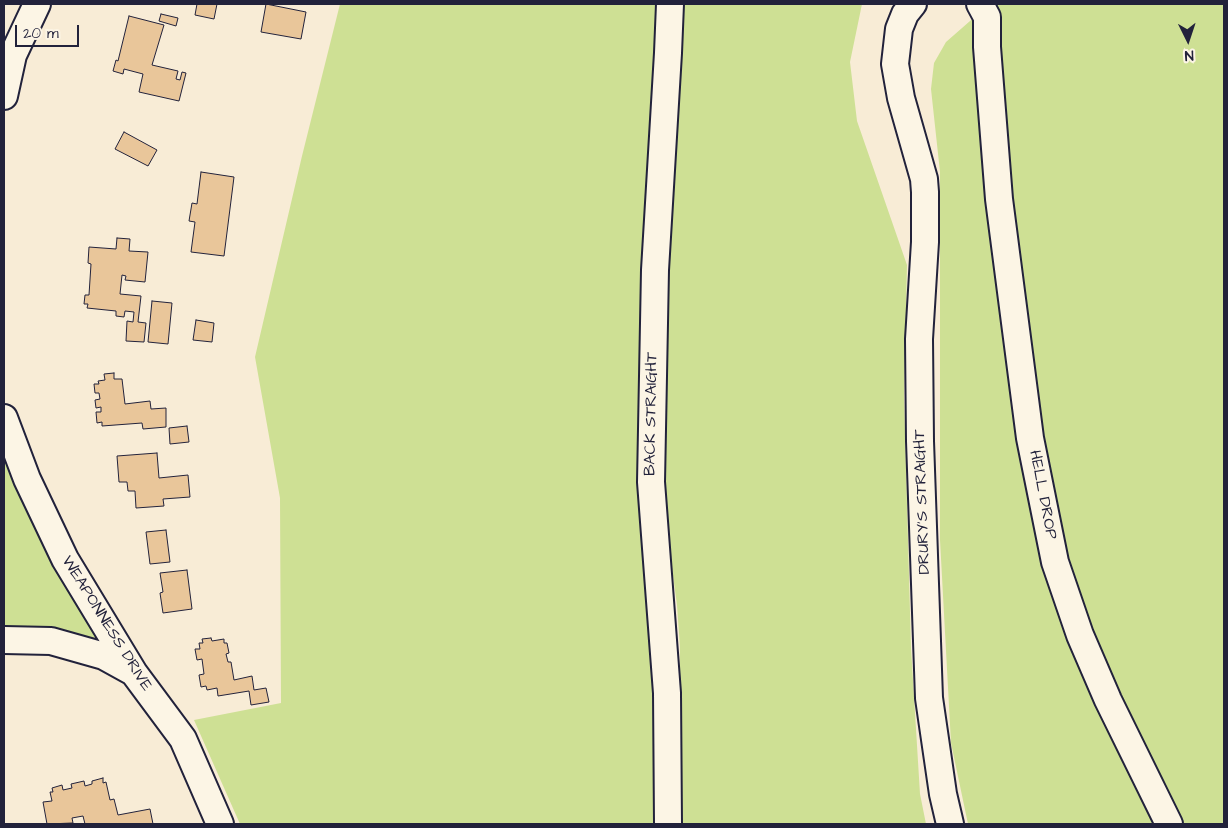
<!DOCTYPE html>
<html>
<head>
<meta charset="utf-8">
<style>
	body { margin:0 }
	#map { position:relative; width:1228px; height:828px; overflow:hidden; background:#f8ecd6; font-family:"Architects Daughter",sans-serif }
	canvas { display:block }
	.frame { position:absolute; inset:0; border:5px solid #22223b; pointer-events:none }
	.north { position:absolute; left:1163px; top:15px; width:50px; height:50px; -webkit-text-stroke:4px #fcf5e5; paint-order:stroke; rotate:176deg; font-size:14px; font-weight:700; line-height:20px; text-align:center; color:#22223b }
	.north::after { content:''; display:block; margin:auto; width:18px; height:22px; background:#22223b; clip-path:polygon(50% 0,100% 100%,50% 72%,0 100%) }
	.scale { position:absolute; left:15px; top:25px; width:64px; height:22px; box-sizing:border-box; border:2px solid #22223b; border-top:0; padding-left:6px; font-size:15px; line-height:18px; white-space:nowrap; color:#22223b; -webkit-text-stroke:4px #fcf5e5; paint-order:stroke }
</style>
</head>
<body>
<div id="map">
<canvas width="1228" height="828"></canvas>
<div class="frame"></div>
<div class="north">N</div>
<div class="scale">20 m</div>
</div>
<script>
const ctx = document.querySelector('canvas').getContext('2d');
ctx.lineJoin = 'round';
function fillPath(path, color) { ctx.fillStyle = color; ctx.fill(path, 'evenodd'); }
const shape = rows => new Path2D(rows.map(r => 'M' + r).join(''));
function stroke(path, color, width, dash) { ctx.strokeStyle = color; ctx.lineWidth = width; ctx.lineCap = dash ? 'butt' : 'round'; ctx.setLineDash(dash || []); ctx.stroke(path); }
function write(font, color, halo, rows, align = 'center') {
  ctx.font = font + ' "Architects Daughter",sans-serif'; ctx.lineWidth = 4; ctx.setLineDash([]); ctx.textBaseline = 'middle'; ctx.strokeStyle = halo; ctx.fillStyle = color; for (const [text, x, y, turn = 0] of rows) {
    ctx.save(); ctx.translate(x, y); ctx.rotate((+turn || 0) * Math.PI / 180); ctx.textAlign = isNaN(turn) ? turn : align; if (halo) ctx.strokeText(text, 0, 0); ctx.fillText(text, 0, 0); ctx.restore();
  }
}
fillPath(shape([
	[340,4,660,4,660,824,240,824,194,720,281,703,280,498,255,357,302,156],
	[680,4,862,4,850,62,857,121,907,265,904,396,911,648,920,794,926,824,678,824,680,647,677,605,668,539,665,474,665,343],
	[986,4,1224,4,1224,824,968,824,951,743,940,540,940,172,931,89,934,63,946,42,978,14],
	[4,461,7,461,99,637,98,643,4,634]
]), '#cee094');
const building = shape([
	[197,4,217,4,214,19,195,15,197,4],
	[266,4,306,12,301,39,261,32,266,4],
	[161,14,178,18,176,26,159,21,161,14],
	[129,16,164,25,152,65,178,71,176,79,180,80,182,72,186,73,179,101,139,92,143,74,124,69,123,74,113,71,116,60,118,61,129,16],
	[124,132,157,150,148,166,115,149,124,132],
	[201,172,234,177,224,256,191,252,195,222,189,221,192,203,197,204,201,172],
	[117,238,130,239,129,251,148,252,145,282,125,280,126,276,122,275,120,294,141,296,138,322,146,323,144,342,126,341,127,321,133,322,134,312,125,311,124,317,116,316,116,311,87,308,88,304,84,304,85,295,89,295,91,264,88,263,89,247,116,249,117,238],
	[152,301,172,303,168,344,148,342,152,301],
	[196,320,214,323,212,342,193,340,196,320],
	[114,373,114,379,122,379,125,404,150,401,151,409,166,408,166,427,143,429,142,423,102,426,102,422,97,423,96,412,101,412,101,407,96,408,95,400,100,399,99,393,95,393,94,384,99,384,98,381,105,380,104,374,114,373],
	[187,426,189,442,170,444,169,428,187,426],
	[157,453,159,478,188,475,190,497,163,499,164,506,136,508,135,491,128,491,127,482,119,482,117,456,157,453],
	[166,530,170,562,150,564,146,532,166,530],
	[187,570,192,609,163,613,160,593,163,592,160,573,187,570],
	[211,638,212,641,224,639,224,643,227,643,229,653,226,654,228,662,231,662,234,680,252,676,254,690,266,688,269,702,251,705,249,691,218,696,217,688,207,690,206,686,201,687,199,675,204,674,202,659,197,660,195,649,200,649,199,643,203,643,202,639,211,638],
	[103,778,103,783,106,782,110,800,114,799,118,815,150,809,153,824,85,824,83,816,72,818,73,823,47,824,43,802,52,801,50,792,53,792,52,788,62,785,63,790,72,788,71,784,84,781,85,786,92,784,92,781,103,778]
]);
fillPath(building, '#e9c69a');
stroke(building, '#22223b', 1);
const minor = shape([
	[913,4,905,14,899,29,895,64,901,98,924,179,925,192,925,242,919,339,920,441,929,698,943,794,950,824],
	[980,4,987,17,987,47,999,199,1030,438,1055,562,1080,635,1108,700,1169,824],
	[4,96,13,55,37,4],
	[4,418,27,479,65,559,134,673,183,739,220,824],
	[4,640,51,641,104,656,133,672],
	[668,824,667,693,651,482,655,270,668,53,670,4]
]);
stroke(minor, '#22223b', 30);
stroke(minor, '#fcf5e5', 26);
write('16px', '#22223b', '#fcf5e5', [
	["BACK STRAIGHT",652,414,-89],
	["HELL DROP",1042,495,79],
	["DRURY'S STRAIGHT",923,502,-92],
	["WEAPONNESS DRIVE",106,624,58]
]);
</script>
</body>
</html>
